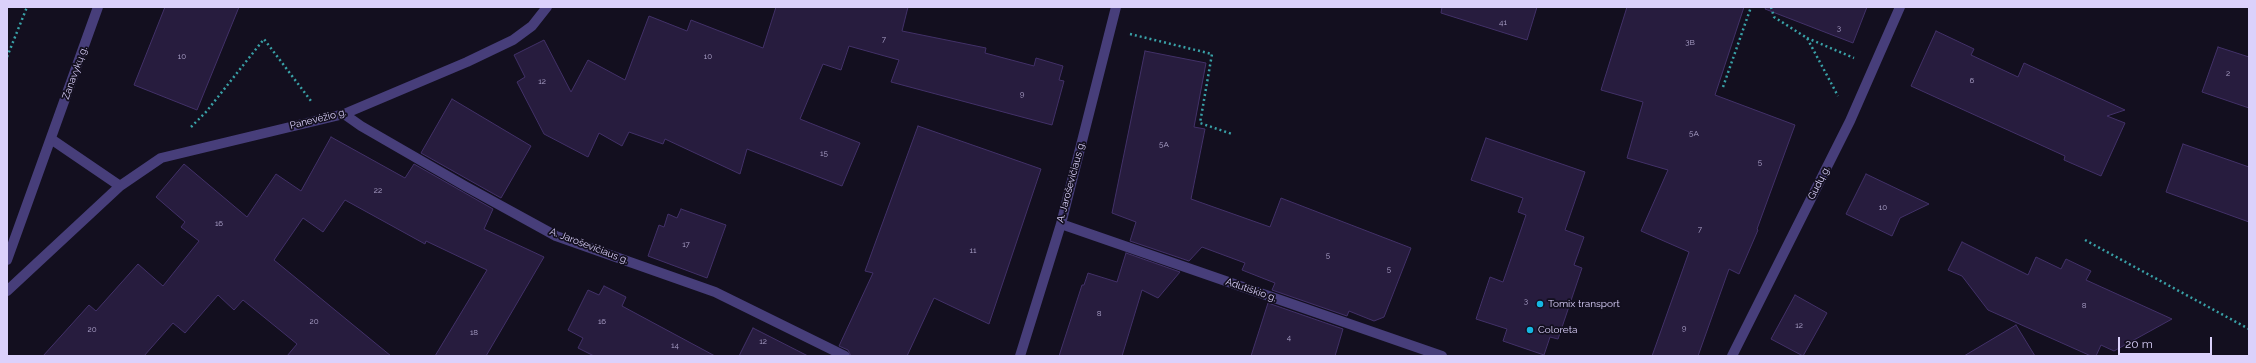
<!DOCTYPE html>
<html>
<head>
<meta charset="utf-8">
<style>
	body { margin:0 }
	#map { position:relative; width:2256px; height:363px; overflow:hidden; background:#130f1f; font-family:Raleway,sans-serif }
	canvas { display:block }
	.frame { position:absolute; inset:0; border:8px solid #dbd1fb; pointer-events:none }
	.scale { position:absolute; left:2118px; top:337px; width:94px; height:18px; box-sizing:border-box; border:2px solid #dbd1fb; border-top:0; padding-left:5px; font-size:12px; line-height:14px; white-space:nowrap; color:#dbd1fb; -webkit-text-stroke:3px #130f1f; paint-order:stroke }
</style>
</head>
<body>
<div id="map">
<canvas width="2256" height="363"></canvas>
<div class="frame"></div>
<div class="scale">20 m</div>
</div>
<script>
const ctx = document.querySelector('canvas').getContext('2d');
ctx.lineJoin = 'round';
function fillPath(path, color) { ctx.fillStyle = color; ctx.fill(path, 'evenodd'); }
const shape = rows => new Path2D(rows.map(r => 'M' + r).join(''));
function stroke(path, color, width, dash) { ctx.strokeStyle = color; ctx.lineWidth = width; ctx.lineCap = dash ? 'butt' : 'round'; ctx.setLineDash(dash || []); ctx.stroke(path); }
function write(font, color, halo, rows, align = 'center') {
  ctx.font = font + ' Raleway,sans-serif'; ctx.lineWidth = 3.5; ctx.setLineDash([]); ctx.textBaseline = 'middle'; ctx.strokeStyle = halo; ctx.fillStyle = color; for (const [text, x, y, turn = 0] of rows) {
    ctx.save(); ctx.translate(x, y); ctx.rotate((+turn || 0) * Math.PI / 180); ctx.textAlign = isNaN(turn) ? turn : align; if (halo) ctx.strokeText(text, 0, 0); ctx.fillText(text, 0, 0); ctx.restore();
  }
}
const building = shape([
	[165,7,239,7,197,110,134,85,165,7],
	[776,7,908,7,902,31,986,48,985,53,1034,66,1036,58,1063,66,1059,80,1064,81,1052,125,891,82,899,60,849,46,841,70,823,64,800,119,860,143,842,186,747,149,740,174,665,139,663,144,629,132,622,146,599,133,588,157,544,134,517,82,525,77,514,55,544,40,571,92,588,60,625,80,649,16,687,31,691,20,763,48,776,7],
	[1442,7,1537,7,1527,40,1441,13,1442,7],
	[1627,7,1744,7,1715,95,1795,125,1757,229,1758,230,1739,274,1729,269,1698,356,1652,356,1689,252,1641,231,1668,170,1627,158,1643,102,1601,90,1627,7],
	[1766,7,1867,7,1853,43,1765,9,1766,7],
	[1936,31,1974,49,1971,55,2018,77,2024,63,2125,110,2107,116,2125,123,2101,176,2064,160,2065,156,1911,86,1936,31],
	[2218,47,2249,57,2249,108,2202,92,2218,47],
	[1145,51,1206,63,1194,127,1205,129,1191,199,1270,227,1281,198,1411,248,1384,317,1374,321,1349,311,1347,316,1272,290,1275,283,1242,270,1245,263,1202,247,1189,261,1130,241,1136,222,1112,213,1145,51],
	[452,99,531,146,501,198,421,153,452,99],
	[918,126,1041,169,989,324,934,298,907,356,851,356,848,350,839,346,873,273,865,271,918,126],
	[331,137,405,178,414,164,493,209,484,229,544,257,486,356,435,356,487,270,426,241,425,244,345,200,323,232,303,218,274,260,391,356,287,356,297,344,243,300,234,310,218,295,185,333,173,323,144,356,43,356,89,305,96,311,138,264,163,286,199,241,181,227,185,222,156,197,184,164,247,217,276,174,301,191,331,137],
	[1486,138,1585,172,1565,230,1584,237,1574,265,1582,268,1558,339,1550,337,1544,355,1503,341,1507,329,1476,319,1490,277,1503,282,1526,215,1518,212,1523,198,1471,180,1486,138],
	[2183,144,2249,167,2249,222,2166,192,2183,144],
	[1866,174,1929,204,1900,218,1892,236,1846,214,1866,174],
	[681,209,726,225,707,278,648,256,659,225,664,227,668,214,677,218,681,209],
	[1962,242,2028,275,2036,257,2061,269,2066,259,2091,271,2086,280,2172,319,2114,351,2101,345,2096,356,2091,356,1988,310,1962,276,1948,270,1962,242],
	[1126,253,1180,272,1158,298,1142,290,1122,356,1059,356,1082,285,1084,285,1088,273,1117,282,1126,253],
	[604,286,626,297,622,306,715,356,594,356,578,348,583,338,568,330,588,290,599,295,604,286],
	[1795,295,1827,313,1803,356,1771,339,1795,295],
	[1268,303,1343,329,1335,356,1251,356,1268,303],
	[2016,325,2035,356,1964,356,2016,325],
	[753,328,808,356,739,356,753,328]
]);
fillPath(building, '#271c3e');
stroke(building, '#423168', 1);
stroke(shape([
	[1771,7,1774,17,1807,38,1838,96],
	[1130,34,1212,54,1200,123,1232,134],
	[1807,38,1854,58],
	[7,57,27,7],
	[1723,87,1751,7],
	[191,127,206,112,264,39,311,101],
	[2085,240,2249,329]
]), '#39a1a7', 2.5, [2, 3]);
stroke(shape([
	[344,114,361,126,465,186,556,236,715,292,845,356],
	[51,139,120,186],
	[1061,224,1442,356],
	[7,260,98,7],
	[7,291,120,186,161,158,344,114,467,62,513,40,532,26,547,7],
	[1020,356,1061,224,1116,7],
	[1732,356,1850,121,1900,7]
]), '#473e7a', 10);
for (const [x, y, r, color] of [
	[1540,304,4,"#15b7e3"],
	[1530,330,4,"#15b7e3"]
]) { const dot = new Path2D(); dot.arc(x, y, r, 0, 2 * Math.PI); ctx.fillStyle = color; ctx.fill(dot); stroke(dot, '#130f1f', 1.5); }
write('8px', '#aea4cc', null, [
	["41",1503,23],
	["3",1839,29],
	["7",884,40],
	["3B",1690,43],
	["10",182,57],
	["10",708,57],
	["2",2228,74],
	["6",1972,81],
	["12",542,82],
	["9",1022,95],
	["5A",1694,134],
	["5A",1164,145],
	["15",824,154],
	["5",1760,163],
	["22",378,191],
	["10",1883,208],
	["16",219,224],
	["7",1700,230],
	["17",686,245],
	["11",973,251],
	["5",1328,256],
	["5",1389,270],
	["3",1526,302],
	["8",2084,306],
	["8",1099,314],
	["20",314,322],
	["16",602,322],
	["12",1799,326],
	["9",1684,329],
	["20",92,330],
	["18",474,333],
	["4",1289,338],
	["12",763,342],
	["14",675,346]
]);
write('10px', '#dbd1fb', '#130f1f', [
	["Zanavykų g.",75,73,-70],
	["Panevėžio g.",318,119,-14],
	["A. Jaroševičiaus g.",1071,182,-75],
	["Gudų g.",1819,183,-63],
	["A. Jaroševičiaus g.",589,246,21],
	["Adutiškio g.",1251,290,19]
]);
write('10px', '#dbd1fb', '#130f1f', [
	["Tomix transport",1548,304],
	["Coloreta",1538,330]
], 'left');
</script>
</body>
</html>
